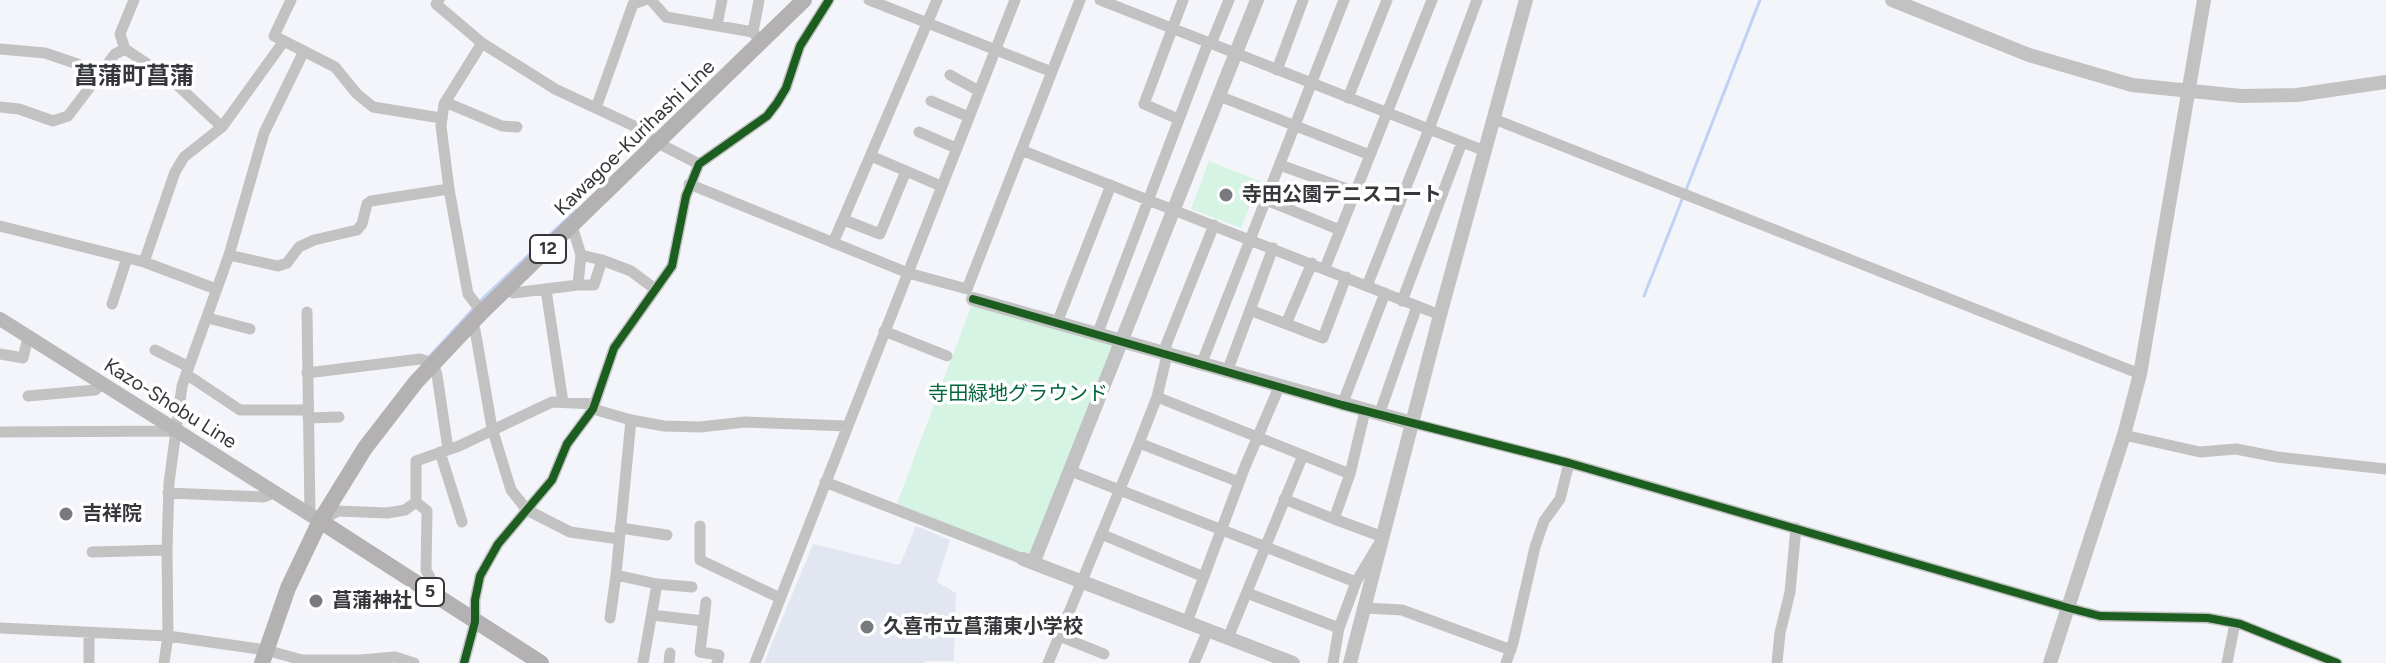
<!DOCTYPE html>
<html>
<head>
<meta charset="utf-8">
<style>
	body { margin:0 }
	canvas { display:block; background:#f4f5fa }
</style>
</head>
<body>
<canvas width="2386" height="663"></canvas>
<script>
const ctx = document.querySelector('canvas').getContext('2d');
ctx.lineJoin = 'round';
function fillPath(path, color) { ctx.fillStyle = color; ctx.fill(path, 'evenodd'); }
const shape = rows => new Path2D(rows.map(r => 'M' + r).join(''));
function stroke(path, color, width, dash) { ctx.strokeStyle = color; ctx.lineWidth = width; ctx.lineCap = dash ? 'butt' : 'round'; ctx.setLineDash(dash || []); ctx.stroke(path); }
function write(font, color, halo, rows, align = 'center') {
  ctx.font = font + ' Figtree,"Noto Sans JP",sans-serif'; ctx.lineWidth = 7; ctx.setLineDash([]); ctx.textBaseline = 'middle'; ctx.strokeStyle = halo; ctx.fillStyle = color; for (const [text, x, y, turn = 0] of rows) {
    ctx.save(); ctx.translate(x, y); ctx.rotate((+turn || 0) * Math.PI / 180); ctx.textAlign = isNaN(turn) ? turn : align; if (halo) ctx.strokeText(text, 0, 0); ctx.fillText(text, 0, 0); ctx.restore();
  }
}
fillPath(shape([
	[916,526,950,540,937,582,956,593,954,661,925,661,924,663,764,663,813,544,900,565]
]), '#e2e6f0');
fillPath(shape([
	[1209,161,1260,181,1241,228,1191,209],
	[972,304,1118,345,1032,558,896,506]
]), '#d5f4e4');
stroke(shape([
	[1686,190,1760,0],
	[1644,296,1683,197],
	[480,301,576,210],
	[429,357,475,307]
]), '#bfd1f4', 3);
stroke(shape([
	[439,0,436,4,482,43,555,89,634,126,658,143,699,164],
	[651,0,666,17,753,32],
	[869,0,1052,72],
	[1100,0,1485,151],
	[717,25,722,0],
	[757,37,753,32,759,0],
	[284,41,335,67,357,94,373,107,441,118],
	[1211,44,1229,0],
	[0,49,45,53,101,72],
	[125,49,120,34,134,0],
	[1277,70,1303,0],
	[950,75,979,91],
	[1219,96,1370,155],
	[1348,98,1387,0],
	[931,101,969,117],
	[445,102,502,126,517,127],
	[0,107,19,109,53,121,68,116,115,54,125,49,173,81,222,127],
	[596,108,633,4,644,0],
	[1178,119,1144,104,1183,0],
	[1494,119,2140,374],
	[919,132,956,148],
	[1021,150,1440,315],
	[871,156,941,186],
	[1280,165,1355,192],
	[689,184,908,273,967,289,1080,0],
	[1266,200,1340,230],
	[844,220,880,234,906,171],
	[0,226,144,262,216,289],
	[572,226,581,255,578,285,594,285,602,260,581,255],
	[833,243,937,0],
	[229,255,264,133,304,51],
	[602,260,631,271,655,289],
	[144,262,175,172,184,157,222,127,284,41,274,36,291,0],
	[1325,268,1432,0],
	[1367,286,1429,129,1477,0],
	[506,289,513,293,578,285],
	[546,290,563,402],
	[1402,301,1462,142],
	[112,304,127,258],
	[1250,310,1323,338,1346,277],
	[307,312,310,515],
	[482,312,468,294,449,189,441,126,444,104,482,43],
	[208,318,250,329],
	[471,323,475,330,492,428,511,490,527,510,570,532,619,539],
	[1057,323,1111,185],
	[1286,324,1312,263],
	[884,331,947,356],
	[1097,335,1208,43],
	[155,350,189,367],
	[0,354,23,358,28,337],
	[1201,365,1344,0],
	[1227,372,1273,248],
	[307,373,420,359,433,363,437,375,448,449],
	[186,374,240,410,308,410],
	[28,396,95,390,102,384],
	[1157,397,1350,474,1365,411],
	[1342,405,1385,293],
	[593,409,631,420,664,426,700,427,745,422,846,426],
	[1379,415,1417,306],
	[308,418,339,417],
	[1412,423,1569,463,2069,608,2100,616,2208,618,2240,624,2337,663],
	[0,432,175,431],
	[2124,435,2200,452,2236,449,2277,457,2386,469],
	[1139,443,1239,482],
	[440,452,462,522],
	[1071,471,1356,582],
	[825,482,1023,559],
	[168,493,264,497,274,493],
	[1284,499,1334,519],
	[416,502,427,511,426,570,440,597],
	[322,520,338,511,387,513,405,510,416,502,416,461,459,446,552,402,594,404],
	[700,526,700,560,780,598],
	[620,528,667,535],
	[1101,534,1204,577],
	[92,552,167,550],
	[616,575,631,420],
	[1247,593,1339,628],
	[706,602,700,652,719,655,717,663],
	[1365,608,1402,610,1511,650],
	[652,615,703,621],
	[610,618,616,575,657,584],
	[1187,622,1244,469,1279,387],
	[0,628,168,636,266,650,302,660,360,660,395,657,414,663],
	[89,634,89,663],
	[1059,636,1104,654],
	[1228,638,1303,455],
	[164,663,168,636,167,550,169,483,182,386,229,255,278,266,287,263,299,247,314,240,357,230,362,224,367,204,371,201,449,189],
	[464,663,475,622,475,600,480,576,498,544,552,480,567,444,593,409,614,348,672,266,686,196,699,164,767,116,777,103,786,88,800,46,829,0],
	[643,663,657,584,692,587],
	[669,663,670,653],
	[755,663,1015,0],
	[1048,663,1139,443,1157,397,1167,355,1166,345,1214,225],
	[1194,663,1208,630],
	[1333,663,1339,628,1356,582,1383,537,1334,519,1350,474],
	[1506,663,1513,643,1535,547,1544,521,1560,499,1569,463],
	[1777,663,1780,633,1790,592,1796,528],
	[2227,663,2235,623]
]), '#c3c2c3', 11);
stroke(shape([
	[1892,0,2029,55,2132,85,2241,96,2297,95,2386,82],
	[973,299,1412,423],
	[1023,559,1293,663],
	[1034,561,1257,0],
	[1350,663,1440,315,1526,0],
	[2050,663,2124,435,2140,374,2204,0]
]), '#c3c2c3', 14);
stroke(shape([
	[0,319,320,521]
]), '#b9b8b9', 14);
stroke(shape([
	[320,521,541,663],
	[262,663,288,588,320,521,365,448,416,382,482,312,804,0]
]), '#b3b1b1', 16);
stroke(shape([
	[973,299,1342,405,1569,463,2069,608,2100,616,2208,618,2240,624,2337,663],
	[464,663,475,622,475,600,480,576,498,544,552,480,567,444,593,409,614,348,672,266,686,196,699,164,767,116,777,103,786,88,800,46,829,0]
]), '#1b5e20', 8);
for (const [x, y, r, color] of [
	[1226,195,8,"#787a7d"],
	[66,514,8,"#787a7d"],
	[316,601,8,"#787a7d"],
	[867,627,8,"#787a7d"]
]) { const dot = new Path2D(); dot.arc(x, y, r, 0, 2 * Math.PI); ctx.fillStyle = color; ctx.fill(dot); stroke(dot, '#fff', 3); }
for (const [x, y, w] of [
	[548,249,36],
	[430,592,28]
]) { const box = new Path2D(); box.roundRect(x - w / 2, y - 14, w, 28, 6); ctx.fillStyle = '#fff'; ctx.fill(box); stroke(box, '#36373a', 2); }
write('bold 18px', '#36373a', null, [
	["12",548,249],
	["5",430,592]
]);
write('20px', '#36373a', '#fff', [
	["Kawagoe-Kurihashi Line",635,138,-44],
	["Kazo-Shobu Line",170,404,32]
]);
write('bold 20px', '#36373a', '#fff', [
	["寺田公園テニスコート",1242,195],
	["吉祥院",82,514],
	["菖蒲神社",332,601],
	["久喜市立菖蒲東小学校",883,627]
], 'left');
write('20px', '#03663f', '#fff', [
	["寺田緑地グラウンド",1018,394]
]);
write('bold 24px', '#35373d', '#fff', [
	["菖蒲町菖蒲",134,77]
]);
</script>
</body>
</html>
